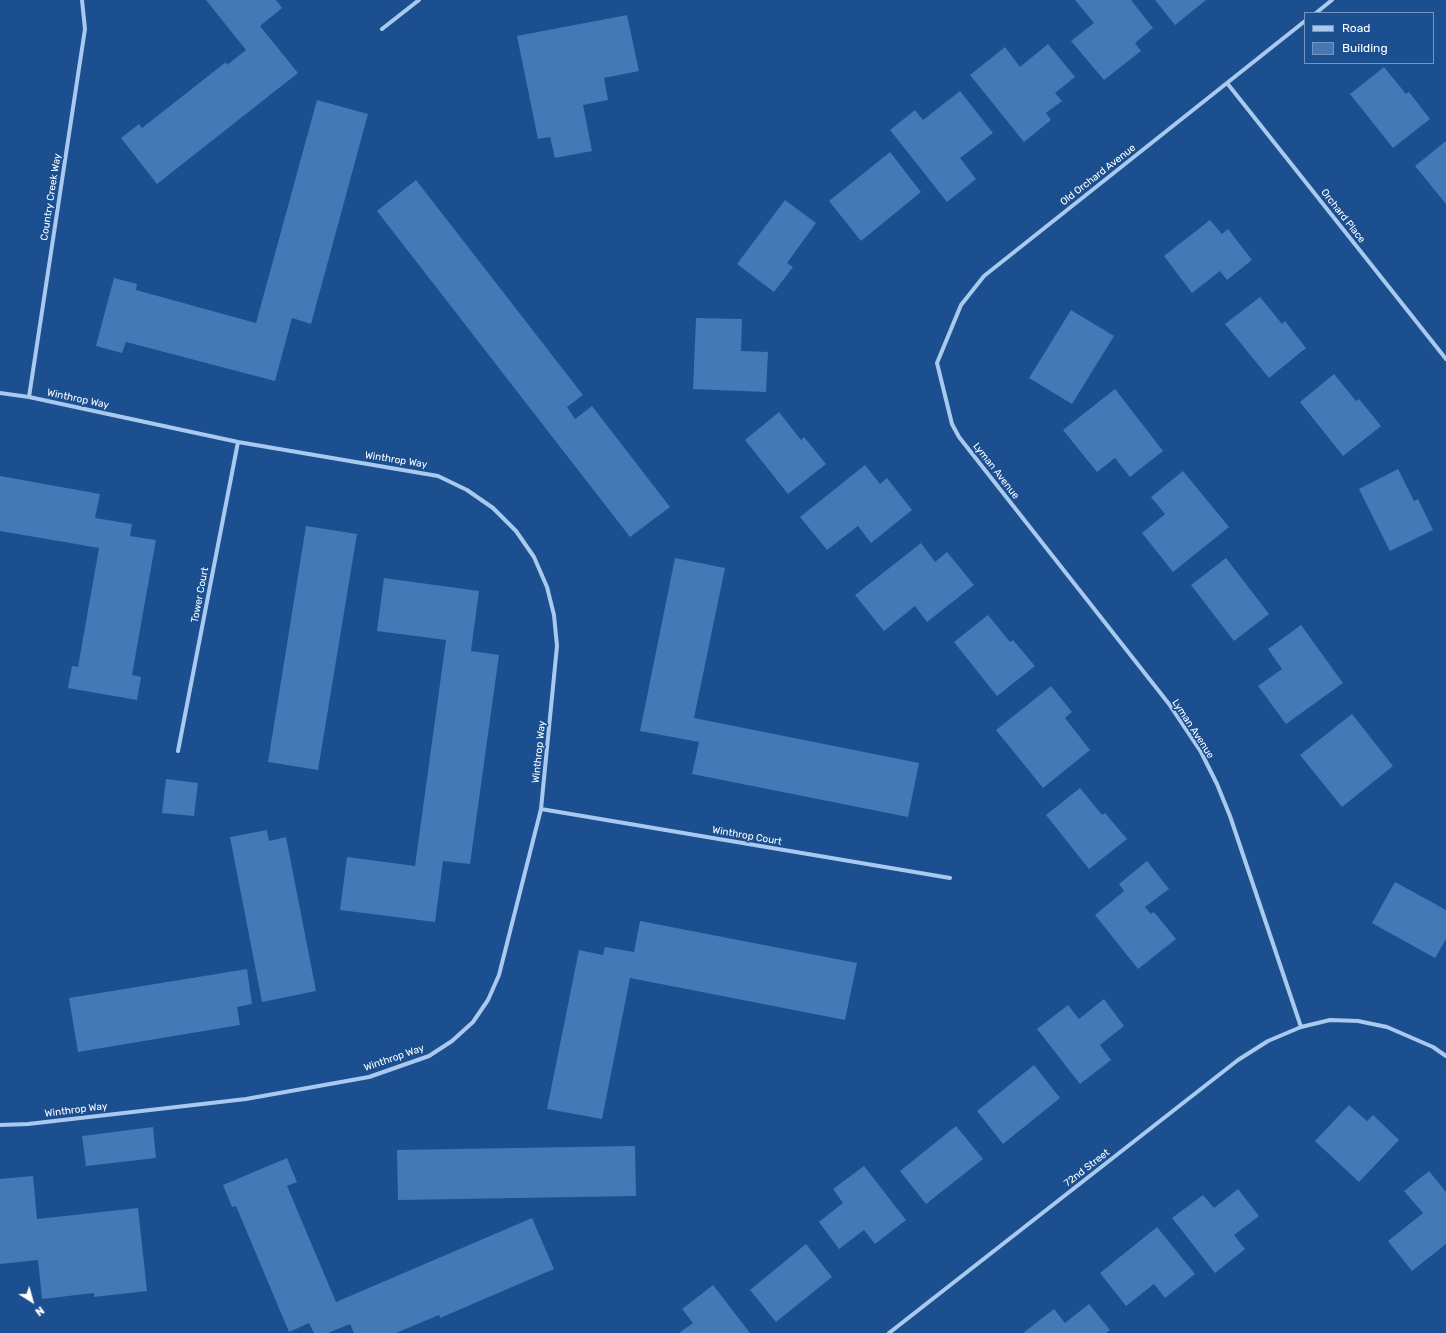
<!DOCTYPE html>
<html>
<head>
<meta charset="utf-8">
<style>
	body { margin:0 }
	#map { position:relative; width:1446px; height:1333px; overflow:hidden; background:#1b4f8f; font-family:Rubik,sans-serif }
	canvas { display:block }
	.legend { position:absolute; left:1304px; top:12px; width:130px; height:52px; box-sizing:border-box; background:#1b4f8f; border:1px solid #7695bc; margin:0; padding:5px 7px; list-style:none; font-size:12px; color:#fff }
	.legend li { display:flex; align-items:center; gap:8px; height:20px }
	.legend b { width:20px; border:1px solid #7695bc }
	.north { position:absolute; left:12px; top:1281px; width:40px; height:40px; -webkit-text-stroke:3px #1b4f8f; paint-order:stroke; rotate:143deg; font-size:11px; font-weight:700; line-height:16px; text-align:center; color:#fff }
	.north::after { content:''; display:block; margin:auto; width:14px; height:18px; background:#fff; clip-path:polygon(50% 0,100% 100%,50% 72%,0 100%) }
</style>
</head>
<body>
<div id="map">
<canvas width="1446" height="1333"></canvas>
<ul class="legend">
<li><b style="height:5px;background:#a9c9ee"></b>Road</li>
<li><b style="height:11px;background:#4478b7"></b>Building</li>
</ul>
<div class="north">N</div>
</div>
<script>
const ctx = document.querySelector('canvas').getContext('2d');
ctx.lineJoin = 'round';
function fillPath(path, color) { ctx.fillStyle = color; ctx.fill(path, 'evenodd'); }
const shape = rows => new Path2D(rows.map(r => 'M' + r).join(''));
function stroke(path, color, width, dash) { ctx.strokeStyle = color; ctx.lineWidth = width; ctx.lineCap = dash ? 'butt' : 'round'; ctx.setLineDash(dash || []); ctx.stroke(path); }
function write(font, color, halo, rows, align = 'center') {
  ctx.font = font + ' Rubik,sans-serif'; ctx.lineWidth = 3.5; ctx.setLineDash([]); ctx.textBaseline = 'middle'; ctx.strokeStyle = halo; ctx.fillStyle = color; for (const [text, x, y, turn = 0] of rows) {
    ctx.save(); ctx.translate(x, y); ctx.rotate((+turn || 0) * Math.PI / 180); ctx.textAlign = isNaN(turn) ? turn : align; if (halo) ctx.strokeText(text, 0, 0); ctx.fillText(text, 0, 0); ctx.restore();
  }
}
fillPath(shape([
	[206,0,276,0,282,8,260,26,298,73,157,184,121,138,139,124,142,128,226,62,227,65,246,50],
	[1075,0,1131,0,1153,28,1135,43,1141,51,1104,80,1071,41,1094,23],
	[1155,0,1206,0,1175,25],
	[627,15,639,71,604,78,608,100,583,105,592,151,555,158,550,137,538,139,517,36],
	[1048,44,1075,77,1055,93,1062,101,1046,113,1051,120,1024,142,970,75,1005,47,1020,67],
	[1384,67,1406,94,1409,92,1430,119,1393,148,1350,94],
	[960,91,993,133,960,158,976,179,947,202,890,130,915,110,923,120],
	[317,100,368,114,311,324,292,318,275,381,126,342,122,353,96,346,114,278,137,284,136,290,256,323],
	[1446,141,1446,204,1415,166],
	[890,152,921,192,861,241,829,201],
	[416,180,583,395,567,407,575,419,592,406,670,507,630,537,377,211],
	[785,200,816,223,787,263,793,267,774,292,737,264],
	[1210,220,1222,234,1228,229,1252,260,1227,280,1220,271,1192,293,1164,256],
	[1260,297,1282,324,1285,321,1306,348,1269,378,1225,324],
	[1071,310,1114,336,1072,404,1029,378],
	[696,318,742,319,741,351,768,352,766,392,693,389],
	[1334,374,1356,401,1359,399,1381,426,1343,456,1300,402],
	[1115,389,1163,451,1130,477,1115,458,1097,472,1063,430],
	[779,412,801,440,804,437,826,464,788,494,745,440],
	[865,465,880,484,887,478,912,510,871,543,858,526,827,550,800,517],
	[1398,469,1414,501,1418,499,1433,530,1390,551,1359,489],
	[1183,471,1229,527,1173,572,1142,533,1165,514,1151,497],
	[0,476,100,494,95,518,132,524,130,536,156,540,132,675,141,677,137,700,68,688,72,666,78,667,99,548,0,531],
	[306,526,357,534,318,770,268,762],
	[921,543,935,562,947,552,974,585,927,622,915,606,884,631,855,595],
	[675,558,725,568,694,718,919,763,908,817,692,774,699,742,640,731],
	[1226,558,1269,614,1234,641,1191,585],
	[384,578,479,591,471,651,499,655,470,864,443,861,435,922,340,910,347,857,415,866,446,640,377,631],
	[988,615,1010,642,1013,640,1035,666,997,696,954,642],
	[1301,625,1343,683,1286,724,1258,686,1282,669,1268,649],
	[1051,686,1072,712,1065,718,1090,750,1043,788,996,730],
	[1352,714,1393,766,1342,807,1300,755],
	[166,779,198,783,194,816,162,813],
	[1080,788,1102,815,1105,813,1127,839,1089,869,1046,815],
	[267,830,269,841,286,837,316,991,262,1002,230,837],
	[1147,861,1169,889,1145,907,1151,914,1154,912,1176,939,1138,969,1095,915,1124,891,1119,884],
	[1395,882,1446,910,1446,939,1435,958,1372,923],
	[640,921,857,963,845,1020,630,978,602,1119,547,1109,579,950,603,955,605,947,634,952],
	[247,969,252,1004,237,1007,240,1025,78,1052,69,998],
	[1104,999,1124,1026,1100,1045,1111,1060,1080,1084,1037,1029,1068,1005,1079,1019],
	[1034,1065,1060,1098,1003,1144,977,1111],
	[1349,1105,1367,1121,1373,1115,1399,1140,1359,1182,1315,1141],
	[956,1126,983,1159,926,1204,900,1171],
	[153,1127,156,1158,86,1166,82,1136],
	[635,1146,636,1196,398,1200,397,1150],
	[287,1158,297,1182,287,1186,336,1302,532,1218,554,1269,440,1318,439,1315,396,1333,354,1333,350,1324,328,1333,314,1333,309,1323,289,1332,236,1206,232,1207,223,1185],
	[864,1166,906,1220,875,1244,864,1230,839,1249,819,1222,843,1203,833,1189],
	[1429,1171,1446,1192,1446,1244,1412,1271,1388,1241,1423,1213,1404,1191],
	[33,1176,37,1219,138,1208,147,1291,94,1297,94,1293,42,1299,38,1260,0,1264,0,1179],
	[1238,1189,1259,1216,1234,1235,1245,1249,1215,1273,1172,1218,1203,1195,1214,1208],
	[1157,1227,1195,1274,1165,1298,1154,1284,1126,1306,1100,1273],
	[806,1244,832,1277,776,1322,750,1290],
	[713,1285,750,1333,679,1333,693,1323,682,1309],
	[1089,1304,1110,1330,1106,1333,1023,1333,1054,1309,1065,1323]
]), '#4478b7');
stroke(shape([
	[1316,13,1332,0],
	[382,29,419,0],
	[1227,83,1446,359],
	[0,393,29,397,238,442,438,476,467,490,493,508,516,531,534,557,547,587,554,615,557,646,541,809,499,975,488,1000,473,1022,452,1041,429,1056,369,1077,246,1099,28,1124,0,1125],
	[29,397,85,29,82,0],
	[178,751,238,442],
	[541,809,950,878],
	[1301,1027,1230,816,1217,784,1201,752,1169,704,959,437,952,424,937,363,961,305,984,276,1305,21],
	[889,1333,1238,1060,1268,1041,1301,1027,1330,1020,1358,1021,1387,1027,1433,1047,1446,1056]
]), '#a9c9ee', 4);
write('10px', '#fff', '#1b4f8f', [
	["Old Orchard Avenue",1098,175,-38],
	["Country Creek Way",51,197,-81],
	["Orchard Place",1343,216,52],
	["Winthrop Way",78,399,12],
	["Winthrop Way",396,460,9],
	["Lyman Avenue",996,471,52],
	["Tower Court",200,595,-79],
	["Lyman Avenue",1193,729,57],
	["Winthrop Way",539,752,-84],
	["Winthrop Court",747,836,10],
	["Winthrop Way",394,1058,-19],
	["Winthrop Way",76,1110,-7],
	["72nd Street",1087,1168,-38]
]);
</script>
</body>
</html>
